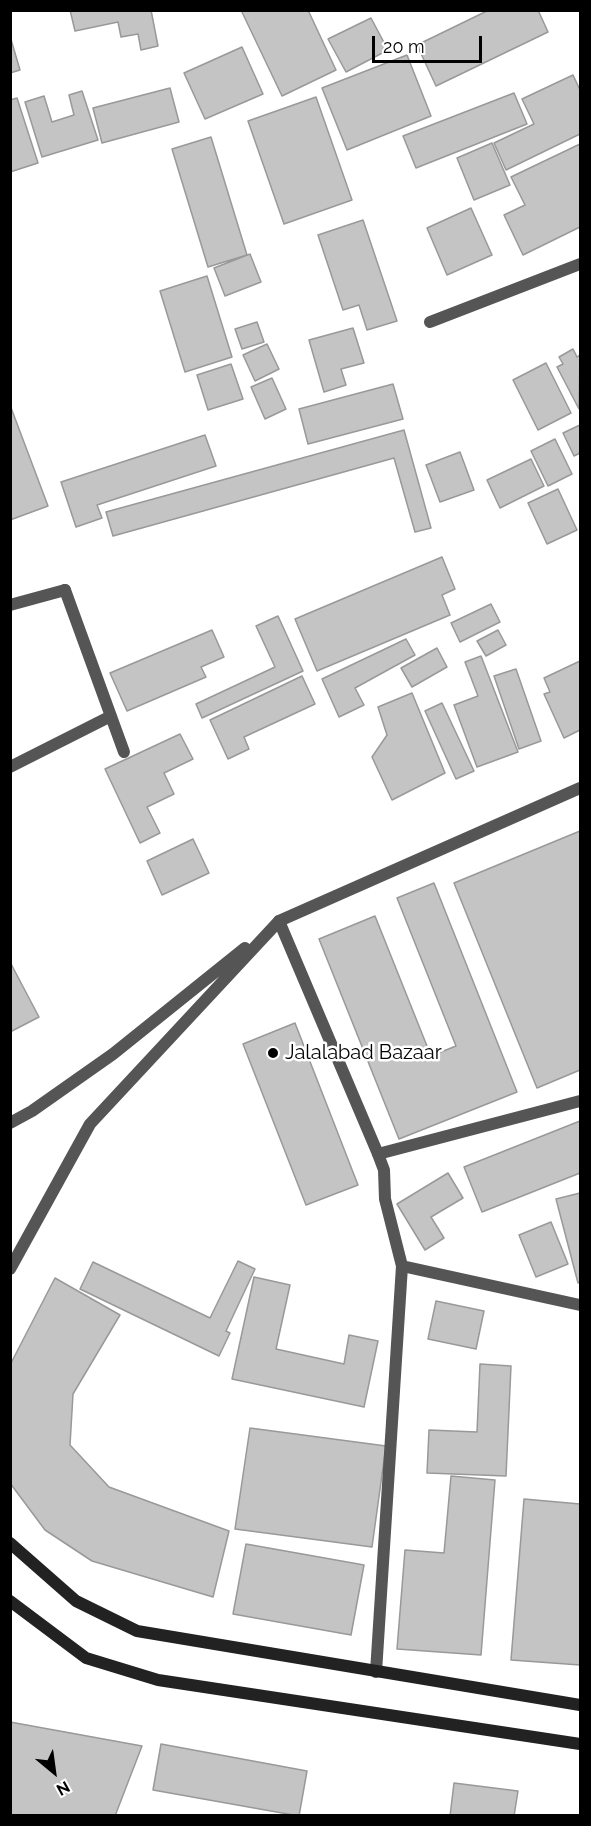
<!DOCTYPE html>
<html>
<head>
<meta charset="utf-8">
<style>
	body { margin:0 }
	#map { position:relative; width:591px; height:1826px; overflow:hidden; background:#fff; font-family:Raleway,sans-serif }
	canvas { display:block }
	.frame { position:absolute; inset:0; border:12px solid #000; pointer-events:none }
	.north { position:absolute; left:24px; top:1742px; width:60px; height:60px; -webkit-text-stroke:4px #fff; paint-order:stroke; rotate:151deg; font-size:16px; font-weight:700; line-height:24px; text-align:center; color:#000 }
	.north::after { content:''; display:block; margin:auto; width:21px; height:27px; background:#000; clip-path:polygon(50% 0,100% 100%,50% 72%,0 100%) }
	.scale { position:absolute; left:372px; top:36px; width:110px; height:27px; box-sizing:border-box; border:3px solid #000; border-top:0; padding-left:8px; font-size:18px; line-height:21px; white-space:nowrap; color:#000; -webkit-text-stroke:4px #fff; paint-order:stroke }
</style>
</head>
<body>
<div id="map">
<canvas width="591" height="1826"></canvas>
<div class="frame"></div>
<div class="north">N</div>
<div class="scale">20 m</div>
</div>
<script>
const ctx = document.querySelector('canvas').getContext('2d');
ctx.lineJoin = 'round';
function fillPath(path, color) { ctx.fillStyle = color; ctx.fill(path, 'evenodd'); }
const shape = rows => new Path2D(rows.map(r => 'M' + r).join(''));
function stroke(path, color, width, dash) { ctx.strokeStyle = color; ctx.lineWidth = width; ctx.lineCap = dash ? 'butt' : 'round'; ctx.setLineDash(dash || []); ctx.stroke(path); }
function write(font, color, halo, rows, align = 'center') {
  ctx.font = font + ' Raleway,sans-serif'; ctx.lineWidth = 5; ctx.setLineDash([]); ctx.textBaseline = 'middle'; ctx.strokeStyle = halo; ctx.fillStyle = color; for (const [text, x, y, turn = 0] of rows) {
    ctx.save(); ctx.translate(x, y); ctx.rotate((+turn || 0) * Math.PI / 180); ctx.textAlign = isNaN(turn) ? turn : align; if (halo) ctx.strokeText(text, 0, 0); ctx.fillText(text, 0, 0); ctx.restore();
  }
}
const building = shape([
	[70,10,151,10,158,46,141,50,138,34,121,37,118,22,75,31,70,10],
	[241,10,308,10,336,70,282,96,241,10],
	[489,10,538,10,548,32,436,86,417,45,489,10],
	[371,18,388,50,346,72,328,39,371,18],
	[10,36,20,70,10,73,10,36],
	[242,47,263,94,205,119,184,73,242,47],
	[407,55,431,116,347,150,322,88,407,55],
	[573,75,580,90,580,134,506,170,494,143,534,124,522,99,573,75],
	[170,88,179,122,102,143,93,108,170,88],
	[82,91,98,140,42,157,25,102,44,96,52,122,74,115,69,95,82,91],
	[514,93,527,124,416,168,403,136,514,93],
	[316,97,352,200,284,224,248,121,316,97],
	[17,98,38,163,10,172,10,100,17,98],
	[211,137,247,255,208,267,172,149,211,137],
	[492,143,510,185,474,200,457,158,492,143],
	[580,144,580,227,523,255,504,215,525,205,511,177,580,144],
	[471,208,492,255,447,275,427,228,471,208],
	[363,220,397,321,367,330,359,305,343,310,318,235,363,220],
	[250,254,261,282,225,296,214,268,250,254],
	[207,276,232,357,185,372,160,291,207,276],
	[257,322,264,342,242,349,235,329,257,322],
	[353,328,364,363,341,369,346,385,324,392,309,340,353,328],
	[267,344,279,369,255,381,243,355,267,344],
	[573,349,577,357,580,355,579,409,557,367,563,364,559,357,573,349],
	[546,363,571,413,538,430,513,380,546,363],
	[231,364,243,399,208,410,197,375,231,364],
	[272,378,286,409,265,419,251,387,272,378],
	[393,384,403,419,308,444,299,409,393,384],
	[10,405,48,506,10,520,10,405],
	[580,425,580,453,574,456,563,433,580,425],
	[404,430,431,528,415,532,394,458,113,536,106,512,404,430],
	[205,435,216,466,97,505,102,518,76,527,61,482,205,435],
	[555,439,572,474,548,486,531,451,555,439],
	[460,452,474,490,440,502,426,465,460,452],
	[531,459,544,486,500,508,487,480,531,459],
	[558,489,577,530,547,544,528,503,558,489],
	[442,557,455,589,442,595,450,615,317,671,295,619,442,557],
	[491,604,500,622,460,642,451,623,491,604],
	[278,616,303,671,202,718,196,704,275,667,256,626,278,616],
	[212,630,224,657,201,667,206,677,127,711,110,673,212,630],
	[498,630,506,645,486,656,477,641,498,630],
	[406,639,415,655,355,688,364,705,339,717,322,679,406,639],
	[437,648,447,667,412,687,401,668,437,648],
	[481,656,518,752,477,767,454,705,478,696,465,662,481,656],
	[580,661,580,730,564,738,544,694,550,692,544,678,580,661],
	[516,669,541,741,519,749,494,676,516,669],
	[302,676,315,704,244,737,249,749,228,759,210,720,302,676],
	[412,693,445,773,392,800,372,757,387,735,378,707,412,693],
	[442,703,474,771,456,779,425,711,442,703],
	[180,734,193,759,164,773,174,794,147,807,160,833,140,843,105,769,180,734],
	[580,831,580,1070,537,1088,454,883,580,831],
	[193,839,209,873,162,895,147,861,193,839],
	[434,883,517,1092,399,1139,319,939,375,916,431,1056,456,1046,397,898,434,883],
	[10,962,39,1017,10,1032,10,962],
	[295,1023,358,1185,306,1205,243,1044,295,1023],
	[580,1121,580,1173,482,1212,464,1167,580,1121],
	[448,1173,463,1198,431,1217,444,1238,425,1250,397,1204,448,1173],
	[580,1193,580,1282,578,1283,556,1199,580,1193],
	[551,1222,568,1264,536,1277,519,1235,551,1222],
	[238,1261,255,1269,226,1331,230,1333,219,1356,80,1289,93,1262,210,1318,238,1261],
	[254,1277,290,1285,276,1349,344,1364,349,1335,378,1341,364,1407,232,1379,254,1277],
	[55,1278,120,1315,73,1394,70,1445,109,1487,229,1531,213,1597,92,1561,45,1530,10,1483,10,1365,55,1278],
	[436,1301,484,1311,476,1349,428,1339,436,1301],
	[480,1364,511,1366,506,1476,427,1473,429,1430,477,1432,480,1364],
	[250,1428,386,1446,372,1547,235,1529,250,1428],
	[451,1476,495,1480,481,1655,397,1649,405,1550,444,1553,451,1476],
	[524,1499,580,1504,580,1665,511,1660,524,1499],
	[246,1544,364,1565,351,1635,233,1614,246,1544],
	[10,1722,142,1746,115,1816,10,1816,10,1722],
	[161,1744,307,1771,299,1816,153,1790,161,1744],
	[454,1783,518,1791,514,1816,450,1816,454,1783]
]);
fillPath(building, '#c4c4c4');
stroke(building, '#999', 1.5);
stroke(shape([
	[65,590,124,752],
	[10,767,111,716],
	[279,921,378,1154,384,1170,385,1199,402,1266,580,1305]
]), '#555', 12);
stroke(shape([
	[430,322,580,264],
	[10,605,65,590],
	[10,1123,32,1111,113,1054,245,948],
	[378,1154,580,1101],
	[10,1269,90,1124,279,921,580,788],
	[376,1672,402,1266]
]), '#555', 12);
stroke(shape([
	[10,1543,76,1601,137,1631,580,1705],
	[10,1601,86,1658,158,1680,580,1744]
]), '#222', 12);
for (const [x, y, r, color] of [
	[273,1053,6,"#000"]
]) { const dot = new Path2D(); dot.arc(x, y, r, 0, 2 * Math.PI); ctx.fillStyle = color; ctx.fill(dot); stroke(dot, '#fff', 2); }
write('20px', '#000', '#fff', [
	["Jalalabad Bazaar",285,1053]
], 'left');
</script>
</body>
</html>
